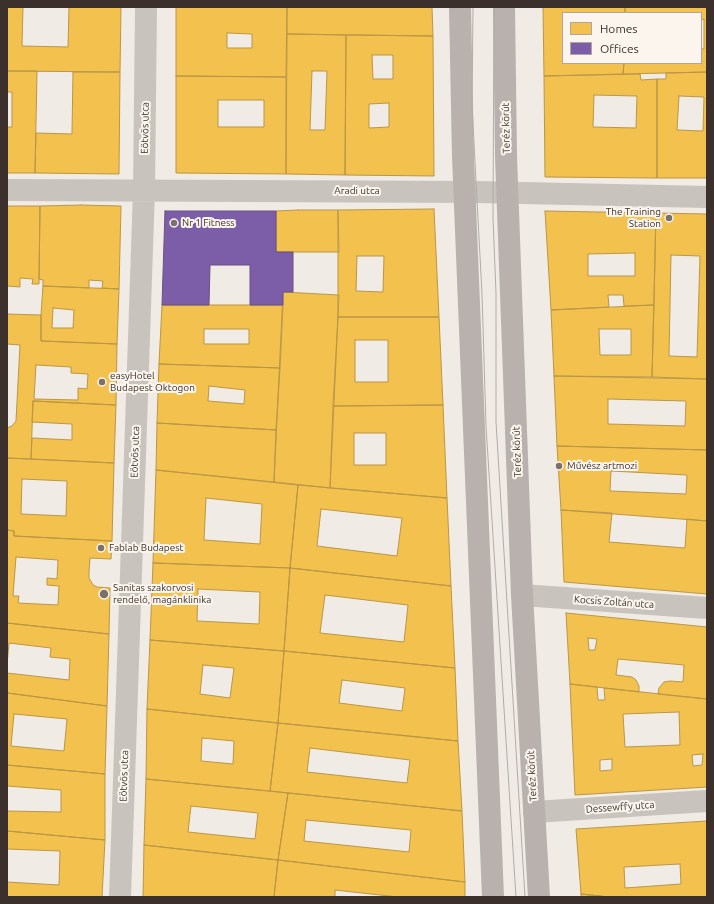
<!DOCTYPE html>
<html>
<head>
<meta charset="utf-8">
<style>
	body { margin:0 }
	#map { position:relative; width:714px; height:904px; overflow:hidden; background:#f0ebe5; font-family:Ubuntu,sans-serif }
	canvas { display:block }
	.frame { position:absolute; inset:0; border:8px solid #3b302b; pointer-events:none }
	.legend { position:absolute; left:562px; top:12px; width:140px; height:52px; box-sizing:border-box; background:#fbf5ee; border:1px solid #aea6a0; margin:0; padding:5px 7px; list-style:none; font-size:12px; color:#3b302b }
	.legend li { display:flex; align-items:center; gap:8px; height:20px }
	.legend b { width:20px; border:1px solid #aea6a0 }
</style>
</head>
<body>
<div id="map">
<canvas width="714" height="904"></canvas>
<div class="frame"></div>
<ul class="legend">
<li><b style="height:11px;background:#f2c14e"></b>Homes</li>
<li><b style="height:11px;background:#7b5ea7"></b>Offices</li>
</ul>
</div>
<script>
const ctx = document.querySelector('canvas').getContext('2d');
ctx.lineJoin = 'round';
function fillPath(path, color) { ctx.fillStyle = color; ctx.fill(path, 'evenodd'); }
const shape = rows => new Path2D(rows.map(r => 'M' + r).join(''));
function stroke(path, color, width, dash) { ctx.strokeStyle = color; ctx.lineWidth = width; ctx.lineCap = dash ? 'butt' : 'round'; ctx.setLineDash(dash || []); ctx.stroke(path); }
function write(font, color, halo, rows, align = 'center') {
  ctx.font = font + ' Ubuntu,sans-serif'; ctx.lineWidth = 4; ctx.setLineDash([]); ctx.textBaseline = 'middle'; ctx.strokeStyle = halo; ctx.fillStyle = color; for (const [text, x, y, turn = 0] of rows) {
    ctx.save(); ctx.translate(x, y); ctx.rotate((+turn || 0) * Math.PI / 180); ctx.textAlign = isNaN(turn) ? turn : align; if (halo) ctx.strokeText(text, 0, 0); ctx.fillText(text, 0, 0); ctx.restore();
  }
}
const homes = shape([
	[7,7,23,7,22,46,68,47,69,7,121,7,120,72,7,71,7,7],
	[176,7,287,7,286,77,176,76,176,7],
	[227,33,252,34,252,48,227,48,227,33],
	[287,7,432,7,433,36,287,34,287,7],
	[543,7,625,7,625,13,563,13,563,63,624,63,623,74,544,76,543,7],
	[625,7,707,7,707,72,623,74,624,63,701,63,701,49,704,49,704,19,701,20,701,13,625,13,625,7],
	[287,34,346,35,345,175,286,174,287,34],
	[312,71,327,71,325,130,310,130,312,71],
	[346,35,433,36,434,176,345,175,346,35],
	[372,55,393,55,393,79,373,79,372,55],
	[389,103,389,127,369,128,369,104,389,103],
	[7,71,37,71,35,173,7,173,7,127,12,127,12,92,7,92,7,71],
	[73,72,120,72,119,174,35,173,36,133,72,134,73,72],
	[707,72,707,178,657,178,657,79,666,79,666,73,707,72],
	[679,96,704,97,703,131,677,130,679,96],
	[640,74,641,80,657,79,657,178,545,177,544,76,640,74],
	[594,95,637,96,636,128,593,127,594,95],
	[176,76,286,77,286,174,176,173,176,76],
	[218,100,264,100,264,127,218,127,218,100],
	[81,205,121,206,119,289,102,288,103,281,89,280,89,288,43,286,43,280,39,279,40,206,81,205],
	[7,206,40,206,39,284,32,284,33,279,20,278,20,287,7,286,7,206],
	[434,209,439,317,338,317,338,210,434,209],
	[357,256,384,256,383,292,356,291,357,256],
	[298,210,338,210,339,252,276,252,276,211,298,210],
	[545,211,656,213,654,305,624,306,623,295,608,295,609,307,551,310,545,211],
	[635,253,635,276,588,276,588,254,635,253],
	[656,213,707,214,707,379,652,377,656,213],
	[671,255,700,256,697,357,669,356,671,255],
	[43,286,119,289,117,344,41,341,41,315,43,286],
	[53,308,74,310,73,328,52,328,53,308],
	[283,292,339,295,330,488,274,482,283,292],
	[162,305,283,305,280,368,159,364,162,305],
	[204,329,249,329,249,344,204,344,204,329],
	[654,305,652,377,554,376,551,310,654,305],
	[599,329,631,329,631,355,600,355,599,329],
	[7,314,41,315,41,341,117,344,116,405,33,401,31,459,7,458,7,428,12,426,16,421,20,345,7,344,7,314],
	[36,365,71,367,71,373,88,374,87,389,78,388,78,400,34,399,36,365],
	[338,317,439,317,443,405,333,406,338,317],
	[355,340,388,340,388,382,355,382,355,340],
	[159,364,280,368,276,430,157,423,159,364],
	[209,386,245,390,244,404,208,401,209,386],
	[554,376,707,379,707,450,557,446,554,376],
	[608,399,686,401,685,426,608,424,608,399],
	[33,401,116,405,114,463,31,459,32,438,72,440,72,424,32,422,33,401],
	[443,405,447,498,330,488,333,406,443,405],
	[354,433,386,433,386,465,354,465,354,433],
	[157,423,276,430,274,482,156,470,157,423],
	[557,446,707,450,707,521,561,510,557,446],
	[611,471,687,475,686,494,610,491,611,471],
	[7,458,114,463,112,541,14,536,14,531,7,530,7,458],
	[22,479,67,481,66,516,21,514,22,479],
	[156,470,298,485,290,568,153,563,156,470],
	[206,498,262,504,260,544,204,540,206,498],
	[298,485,447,498,451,586,290,568,298,485],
	[321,509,402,518,397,556,317,546,321,509],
	[561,510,612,513,609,542,685,548,687,519,707,521,707,594,564,582,561,510],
	[7,530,14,531,14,536,112,541,111,559,90,558,89,572,89,578,93,585,97,587,110,588,109,634,7,623,7,530],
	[16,557,58,560,57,579,47,578,47,585,59,586,58,605,18,603,19,596,13,596,16,557],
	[153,563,290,568,284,651,150,640,153,563],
	[198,589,260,592,259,624,197,621,198,589],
	[290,568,451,586,455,668,284,651,290,568],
	[325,595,408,605,404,642,320,633,325,595],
	[566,613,707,627,707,699,658,694,659,688,664,682,670,681,683,682,684,665,618,659,616,675,632,677,636,680,639,686,639,692,570,684,566,613],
	[588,638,597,639,595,650,589,650,588,638],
	[7,623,109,634,107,706,7,693,7,673,69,680,70,659,50,657,51,648,9,643,7,665,7,623],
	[150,640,284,651,278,723,147,709,150,640],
	[203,665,234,668,230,698,200,694,203,665],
	[284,651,455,668,458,741,278,723,284,651],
	[342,680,405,688,402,711,339,703,342,680],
	[570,684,597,687,598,700,605,700,604,688,707,699,707,787,575,795,570,684],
	[679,712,680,745,625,747,623,714,679,712],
	[703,754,702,765,693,766,692,755,703,754],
	[612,759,612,770,600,771,600,760,612,759],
	[7,693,107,706,105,774,7,765,7,693],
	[14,714,67,719,64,751,11,746,14,714],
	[147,709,278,723,270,791,146,779,147,709],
	[202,738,234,741,233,764,201,761,202,738],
	[278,723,458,741,462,811,270,791,278,723],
	[310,748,410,760,407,783,307,772,310,748],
	[7,765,105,774,105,840,7,831,7,809,7,811,61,812,61,790,7,786,7,765],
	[146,779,288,793,278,860,144,845,146,779],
	[191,806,258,813,255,839,188,832,191,806],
	[288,793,462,811,465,882,278,860,288,793],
	[306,820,411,830,409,852,304,841,306,820],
	[707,821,707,897,609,897,581,894,576,829,707,821],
	[680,864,681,884,625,888,624,867,680,864],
	[7,831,105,840,102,897,7,897,7,882,59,885,60,851,7,849,7,831],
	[144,845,278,860,274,897,143,897,144,845],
	[278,860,465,882,465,897,398,897,335,890,335,897,274,897,278,860],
	[581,894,609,897,581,897,581,894]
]);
fillPath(homes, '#f2c14e');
stroke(homes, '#bb9644', 1);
const offices = shape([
	[165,211,276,211,276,252,293,252,293,292,283,292,283,305,250,305,250,265,210,265,209,305,162,305,165,211]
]);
fillPath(offices, '#7b5ea7');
stroke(offices, '#685082', 1);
stroke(shape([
	[7,190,477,192,707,197],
	[522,595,707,608],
	[534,812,707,801],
	[120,897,144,190,146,7]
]), '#c9c3be', 22);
stroke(shape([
	[460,7,463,156,493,897],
	[504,7,506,156,522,595,539,897]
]), '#b8b1ad', 22);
stroke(shape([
	[473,7,472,105,482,294,486,426,516,897],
	[494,7,493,218,496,293,496,422,525,897]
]), '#b1aca8', 1);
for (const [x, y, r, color] of [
	[669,218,4,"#7a716c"],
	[174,223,4,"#7a716c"],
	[102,382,4,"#7a716c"],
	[559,466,4,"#7a716c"],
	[101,548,4,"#7a716c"],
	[104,594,5,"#7a716c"]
]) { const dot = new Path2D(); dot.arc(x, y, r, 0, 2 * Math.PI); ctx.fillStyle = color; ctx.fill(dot); stroke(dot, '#fbf5ee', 1.5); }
write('10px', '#3b302b', '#fbf5ee', [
	["Eötvös utca",145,128,-89],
	["Teréz körút",506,128,-91],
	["Aradi utca",357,191],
	["Eötvös utca",135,452,-88],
	["Teréz körút",517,452,-92],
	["Kocsis Zoltán utca",614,602,4],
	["Eötvös utca",124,776,-88],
	["Teréz körút",532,776,-93],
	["Dessewffy utca",620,807,-4]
]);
write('10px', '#3b302b', '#fbf5ee', [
	["The Training",661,212,"right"],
	["Station",661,224,"right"],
	["Nr 1 Fitness",182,223],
	["easyHotel",110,376],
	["Budapest Oktogon",110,388],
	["Művész artmozi",567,466],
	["Fablab Budapest",109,548],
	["Sanitas szakorvosi",113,588],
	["rendelő, magánklinika",113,600]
], 'left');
</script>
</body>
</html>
